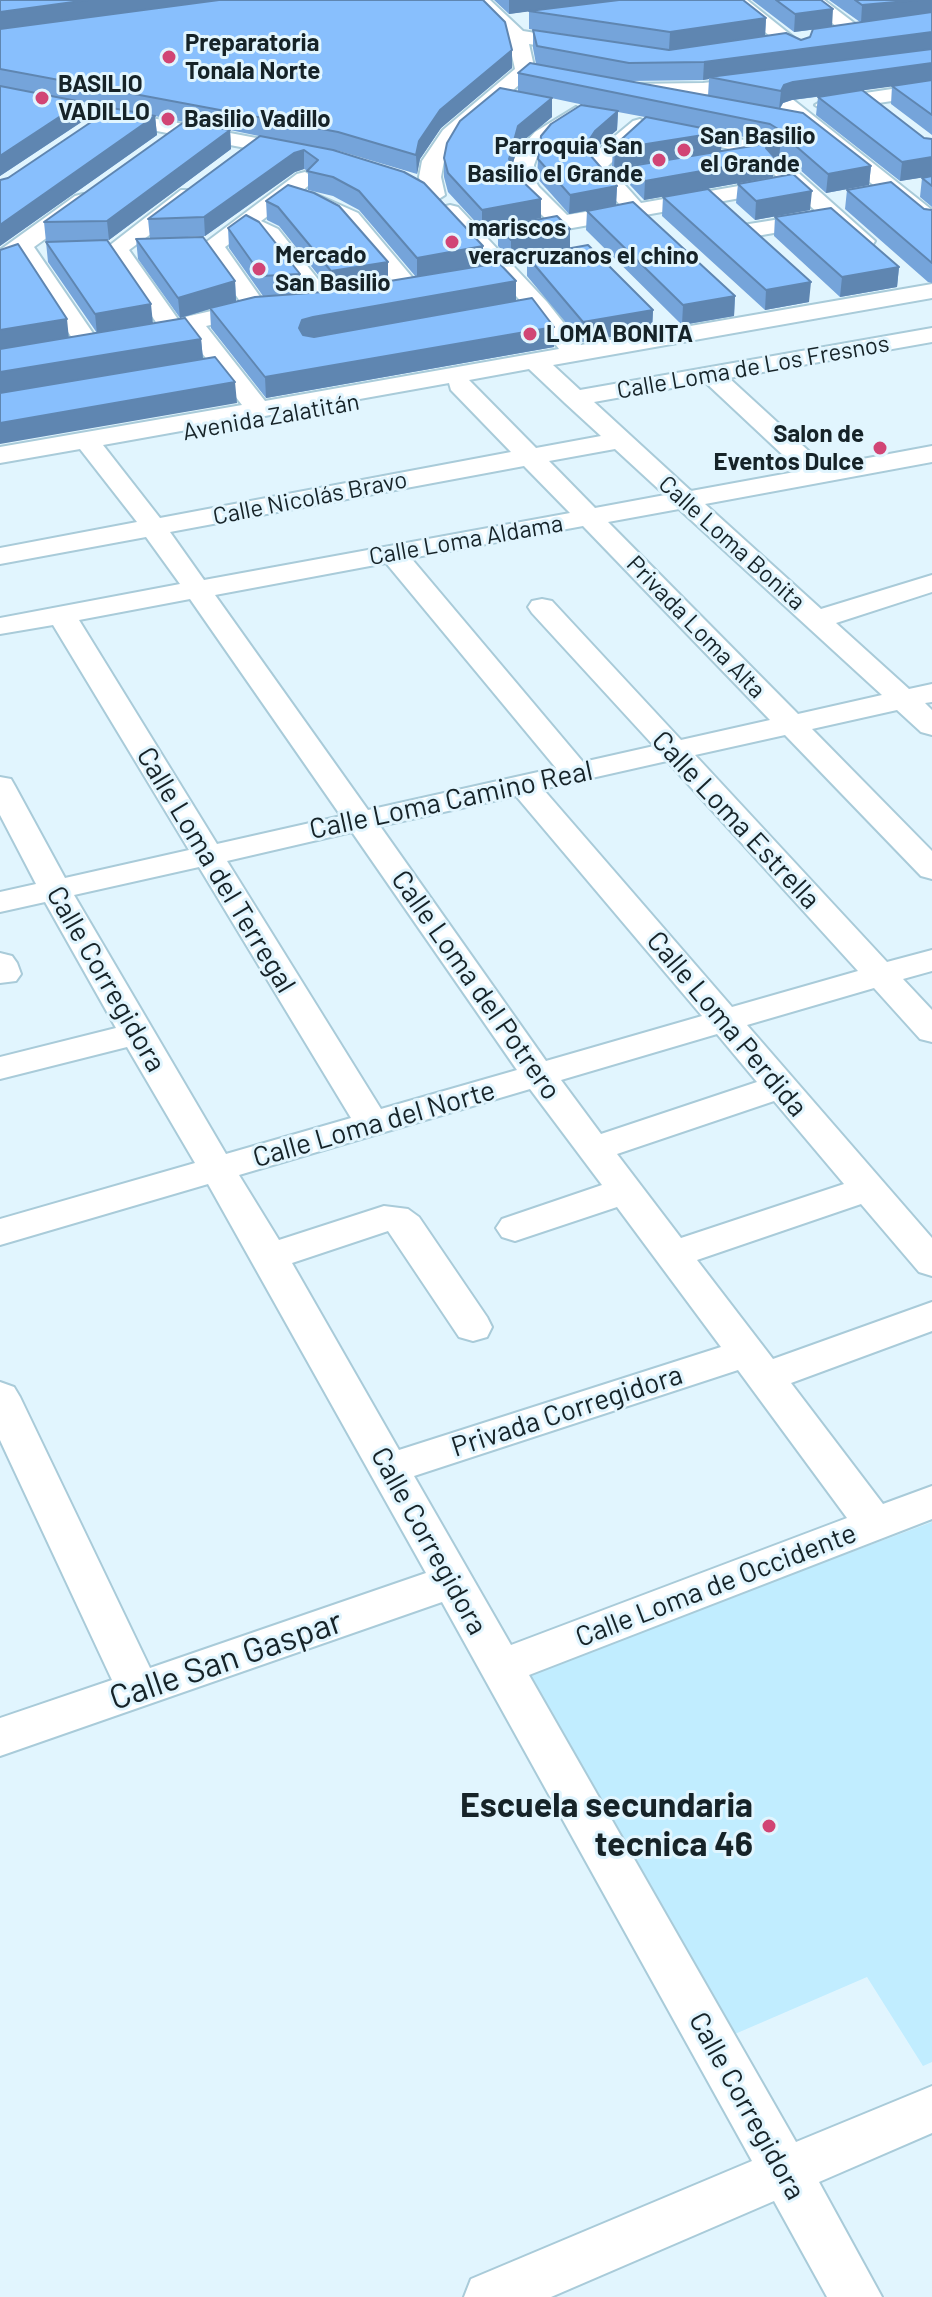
<!DOCTYPE html>
<html>
<head>
<meta charset="utf-8">
<style>
	body { margin:0 }
	canvas { display:block; background:#e1f5fe }
</style>
</head>
<body>
<canvas width="932" height="2297"></canvas>
<script>
const ctx = document.querySelector('canvas').getContext('2d');
ctx.lineJoin = 'round';
function fillPath(path, color) { ctx.fillStyle = color; ctx.fill(path, 'evenodd'); }
const shape = rows => new Path2D(rows.map(r => 'M' + r).join(''));
function stroke(path, color, width, dash) { ctx.strokeStyle = color; ctx.lineWidth = width; ctx.lineCap = dash ? 'butt' : 'round'; ctx.setLineDash(dash || []); ctx.stroke(path); }
function write(font, color, halo, rows, align = 'center') {
  ctx.font = font + ' Barlow,sans-serif'; ctx.lineWidth = 6; ctx.setLineDash([]); ctx.textBaseline = 'middle'; ctx.strokeStyle = halo; ctx.fillStyle = color; for (const [text, x, y, turn = 0] of rows) {
    ctx.save(); ctx.translate(x, y); ctx.rotate((+turn || 0) * Math.PI / 180); ctx.textAlign = isNaN(turn) ? turn : align; if (halo) ctx.strokeText(text, 0, 0); ctx.fillText(text, 0, 0); ctx.restore();
  }
}
fillPath(shape([
	[932,1522,932,2062,923,2066,867,1977,728,2037,519,1676]
]), '#c1edff');
const minor = shape([
	[469,0,490,0,523,31,580,40,590,46,580,52,529,44,535,71,458,138,444,161,441,177,445,195,434,202,423,195,419,177,422,161,443,130,515,69,508,38,469,0],
	[725,0,747,0,827,64,824,68,810,68,725,0],
	[802,0,824,0,866,32,863,36,849,36,802,0],
	[759,77,767,79,932,210,932,228,924,226,755,89,703,95,629,96,619,90,629,84,703,83,759,77],
	[932,83,932,95,825,111,815,105,825,99,932,83],
	[0,89,298,146,309,152,298,158,0,101,0,89],
	[576,107,586,113,583,117,549,140,538,154,534,165,534,179,539,187,567,215,621,206,586,167,597,151,633,121,640,119,650,125,608,166,641,203,779,179,765,165,776,159,784,160,875,241,872,246,856,246,830,223,751,237,743,235,740,230,743,225,818,213,791,189,516,238,508,236,505,231,508,226,546,219,522,196,512,179,512,165,517,152,535,132,576,107],
	[675,126,768,145,779,151,768,157,668,136,664,132,675,126],
	[305,172,316,179,300,193,313,193,358,213,422,289,418,294,410,296,402,294,342,223,297,203,295,196,261,221,278,229,336,302,332,307,324,309,316,307,262,239,247,231,225,247,263,301,272,307,268,312,206,326,265,401,559,349,531,312,442,217,439,212,442,207,450,205,458,207,547,302,581,345,932,284,932,298,553,365,580,390,932,328,932,342,729,378,825,466,932,446,932,462,705,504,821,609,932,575,932,592,836,623,909,689,932,684,932,702,925,703,932,710,932,735,921,732,897,710,812,729,932,851,932,879,921,876,785,735,695,755,887,962,932,950,932,971,903,979,932,1010,932,1042,920,1039,874,988,747,1025,932,1238,932,1276,919,1272,861,1204,697,1260,773,1359,932,1302,932,1331,791,1383,883,1504,932,1486,932,1519,529,1675,796,2142,932,2086,932,2133,819,2182,882,2297,827,2297,774,2201,551,2297,464,2297,471,2279,752,2161,442,1602,0,1756,0,1718,112,1680,0,1440,0,1382,14,1387,20,1397,150,1668,426,1573,208,1184,0,1245,0,1219,195,1163,127,1047,0,1079,0,1057,116,1028,45,902,0,912,0,892,36,884,0,815,0,777,11,779,15,786,65,878,189,850,53,625,0,634,0,618,180,584,146,537,0,564,0,548,137,522,80,449,0,463,0,447,242,405,185,331,173,337,165,335,105,249,181,190,197,190,200,195,197,200,129,250,182,325,185,317,242,304,201,246,297,174,305,172],
	[529,369,565,403,601,436,536,448,469,380,529,369],
	[705,382,800,471,691,491,594,402,705,382],
	[449,383,451,390,511,452,160,518,103,445,449,383],
	[615,449,665,495,595,508,549,461,615,449],
	[524,466,570,513,204,580,170,532,524,466],
	[679,509,882,695,798,714,608,522,679,509],
	[583,526,770,720,681,740,552,601,542,599,532,601,528,607,532,613,654,746,583,762,411,558,583,526],
	[386,563,556,768,368,810,215,595,386,563],
	[190,599,341,816,217,844,79,620,190,599],
	[667,761,858,971,732,1007,543,789,667,761],
	[516,796,702,1016,546,1061,380,826,516,796],
	[352,832,517,1070,381,1109,227,861,352,832],
	[199,867,351,1118,226,1154,74,895,199,867],
	[717,1034,757,1082,601,1134,561,1080,717,1034],
	[530,1089,602,1185,502,1219,496,1228,502,1237,515,1241,617,1207,721,1347,399,1450,292,1263,388,1231,459,1337,473,1341,487,1337,492,1327,487,1317,419,1217,408,1209,384,1206,279,1240,239,1175,530,1089],
	[774,1101,844,1184,681,1238,617,1154,774,1101],
	[738,1370,847,1518,511,1645,414,1476,738,1370],
	[83,194,91,196,94,201,91,206,34,247,101,345,98,350,89,352,80,350,19,258,0,268,0,250,75,196,83,194],
	[0,953,12,956,17,963,21,974,16,981,0,983,0,953]
]);
stroke(minor, '#a9cbd9', 4);
fillPath(minor, '#fff');
fillPath(shape([
	[0,0,512,68,441,128,420,159,417,174,339,151,315,147,483,246,483,265,516,281,516,301,554,327,554,347,266,398,211,328,210,309,180,318,138,259,136,239,235,281,236,301,331,291,279,226,267,220,266,201,288,185,388,281,416,277,359,210,333,196,308,190,308,171,304,169,295,172,205,236,150,239,148,219,259,136,230,130,231,149,109,240,107,240,153,324,201,339,203,359,69,338,97,333,48,262,46,242,78,241,46,242,44,222,184,122,155,116,157,135,0,246,0,180,8,178,112,108,82,102,83,121,0,176],
	[494,0,617,0,766,18,765,36,669,50,529,29,529,11,509,14],
	[752,0,821,0,832,27,860,22,829,0,932,0,932,135,891,104,892,86,863,90,924,138,932,139,932,207,920,197,922,178,931,176,900,181,816,115,818,97,824,96,792,100,783,103,780,109,871,166,869,185,826,193,789,160,779,158,774,161,773,177,644,200,630,185,631,166,758,145,761,140,722,133,721,151,614,168,612,166,613,147,645,117,618,112,617,130,595,149,590,156,617,186,616,205,569,214,537,178,538,159,608,110,518,91,518,73,536,64,533,48,533,30,669,50,801,40,810,37,818,29,794,32],
	[709,79,708,96,628,81,703,80],
	[552,98,552,117,518,145,512,165,520,179,541,199,541,218,482,229,448,192,444,177,444,158],
	[738,184,810,210,755,220,736,203],
	[847,190,932,210,932,283,928,282,845,209],
	[663,197,809,302,765,310,662,216],
	[587,211,735,296,734,316,682,325,586,230],
	[775,217,899,267,897,287,840,297,774,236],
	[498,227,570,248,653,310,652,330,582,342,527,276,527,257,511,260,498,246],
	[228,228,300,274,301,293,263,296,229,248]
]), '#75a4da');
fillPath(shape([
	[88,0,218,0,0,30,0,12],
	[509,0,617,0,509,14],
	[918,0,932,0,932,16,861,23,862,5],
	[833,9,832,27,794,32,795,14],
	[766,18,765,36,669,50,670,32],
	[932,32,932,50,709,77,709,79,703,80,704,62],
	[512,50,512,68,441,128,420,159,417,174,416,155,419,141,440,110],
	[932,63,932,81,792,100,783,103,779,109,781,91,784,85,793,82],
	[552,98,552,117,518,145,509,178,509,159,518,126],
	[82,102,83,121,0,176,0,156],
	[618,111,617,130,595,149,583,167,584,148,595,131],
	[155,116,157,135,0,246,0,225],
	[230,130,231,149,109,240,107,221],
	[722,132,721,151,614,168,615,149],
	[781,139,779,158,774,161,773,177,644,200,645,181,766,148],
	[304,150,304,169,295,172,205,236,204,217,294,153],
	[932,157,932,176,900,181,902,162],
	[871,166,869,185,826,193,828,174],
	[617,186,616,205,569,214,570,195],
	[812,191,810,210,755,220,756,201],
	[541,199,541,218,482,229,482,210],
	[570,229,570,248,511,260,511,240],
	[483,246,483,265,417,278,417,258],
	[388,262,388,282,331,291,331,271],
	[899,267,897,287,840,297,842,277],
	[235,281,236,301,180,318,178,298],
	[516,281,516,301,302,340,299,328,302,320,313,317],
	[811,282,809,302,765,310,766,290],
	[735,296,734,316,682,325,683,305],
	[151,304,153,324,97,334,95,314],
	[653,310,652,330,582,342,583,322],
	[67,319,69,339,0,351,0,330],
	[554,327,554,347,266,398,265,377],
	[201,339,203,359,0,393,0,372],
	[235,382,237,403,0,444,0,423]
]), '#5f86b1');
const building = shape([
	[0,0,88,0,0,12,0,0],
	[219,0,483,0,505,22,512,50,440,110,419,141,416,155,338,132,0,69,0,29,219,0],
	[619,0,743,0,766,18,670,32,529,11,619,0],
	[776,0,821,0,833,9,795,14,776,0],
	[855,0,918,0,862,5,855,0],
	[932,12,932,32,704,62,629,63,537,46,533,30,669,50,786,33,801,40,810,37,813,29,932,12],
	[932,49,932,63,793,82,784,85,781,91,709,77,932,49],
	[530,63,803,113,871,166,828,174,790,141,781,139,766,148,775,158,645,181,631,166,758,145,761,139,777,140,783,132,770,124,518,73,530,63],
	[932,80,932,115,892,86,932,80],
	[0,86,82,102,0,156,0,86],
	[500,88,552,98,518,126,509,159,520,179,541,199,482,210,448,173,444,158,447,143,460,121,500,88],
	[862,90,924,138,932,139,932,157,902,162,818,97,862,90],
	[581,105,618,111,595,131,584,148,617,186,570,195,538,159,541,136,551,124,581,105],
	[112,108,155,116,0,225,0,180,8,178,112,108],
	[646,117,722,132,615,149,613,147,646,117],
	[184,122,230,130,107,221,44,222,184,122],
	[260,136,333,150,404,172,424,183,483,246,417,258,359,191,333,177,307,171,318,160,304,150,294,153,204,217,148,219,260,136],
	[793,174,812,191,756,201,738,184,793,174],
	[932,176,932,186,922,178,932,176],
	[891,182,924,209,932,210,932,263,847,190,891,182],
	[288,185,314,193,339,206,388,262,331,271,278,207,266,201,288,185],
	[708,189,811,282,766,290,663,197,708,189],
	[633,202,735,296,683,305,587,211,633,202],
	[831,208,899,267,842,277,775,217,831,208],
	[246,215,259,222,300,274,262,276,228,228,246,215],
	[557,216,570,229,511,240,498,227,557,216],
	[203,237,235,281,178,298,136,239,203,237],
	[107,240,151,304,95,314,46,242,107,240],
	[18,244,67,319,0,330,0,250,18,244],
	[588,245,653,310,583,322,527,256,588,245],
	[499,263,516,281,313,317,302,320,299,328,303,335,314,337,532,298,554,327,265,377,210,308,255,297,323,292,499,263],
	[185,318,201,339,0,372,0,349,185,318],
	[215,357,235,382,0,423,0,393,215,357]
]);
fillPath(building, '#88bffd');
stroke(building, '#5f86b1', 2);
for (const [x, y, r, color] of [
	[169,57,8,"#d14575"],
	[42,98,8,"#d14575"],
	[168,119,8,"#d14575"],
	[684,150,8,"#d14575"],
	[659,160,8,"#d14575"],
	[452,242,8,"#d14575"],
	[259,269,8,"#d14575"],
	[530,334,8,"#d14575"],
	[880,448,8,"#d14575"],
	[769,1826,8,"#d14575"]
]) { const dot = new Path2D(); dot.arc(x, y, r, 0, 2 * Math.PI); ctx.fillStyle = color; ctx.fill(dot); stroke(dot, '#e1f5fe', 3); }
write('bold 24px', '#162328', '#e1f5fe', [
	["Preparatoria",185,43],
	["Tonala Norte",185,71],
	["BASILIO",58,84],
	["VADILLO",58,112],
	["Basilio Vadillo",184,119],
	["San Basilio",700,136],
	["el Grande",700,164],
	["Parroquia San",643,146,"right"],
	["Basilio el Grande",643,174,"right"],
	["mariscos",468,228],
	["veracruzanos el chino",468,256],
	["Mercado",275,255],
	["San Basilio",275,283],
	["LOMA BONITA",546,334],
	["Salon de",864,434,"right"],
	["Eventos Dulce",864,462,"right"]
], 'left');
write('24px', '#162328', '#e1f5fe', [
	["Calle Loma de Los Fresnos",753,367,-10],
	["Avenida Zalatitán",271,417,-10],
	["Calle Nicolás Bravo",310,498,-11],
	["Calle Loma Aldama",466,540,-10],
	["Calle Loma Bonita",732,543,42],
	["Privada Loma Alta",696,627,46]
]);
write('28px', '#162328', '#e1f5fe', [
	["Calle Loma Camino Real",451,800,-12],
	["Calle Loma Estrella",736,820,47],
	["Calle Loma del Terregal",216,870,59],
	["Calle Corregidora",106,979,60],
	["Calle Loma del Potrero",476,985,55],
	["Calle Loma Perdida",727,1024,50],
	["Calle Loma del Norte",374,1124,-16],
	["Privada Corregidora",567,1411,-18],
	["Calle Corregidora",429,1541,61],
	["Calle Loma de Occidente",716,1585,-21],
	["Calle Corregidora",747,2106,61]
]);
write('34px', '#162328', '#e1f5fe', [
	["Calle San Gaspar",226,1660,-19]
]);
write('bold 34px', '#162328', '#e1f5fe', [
	["Escuela secundaria",753,1806],
	["tecnica 46",753,1845]
], 'right');
</script>
</body>
</html>
